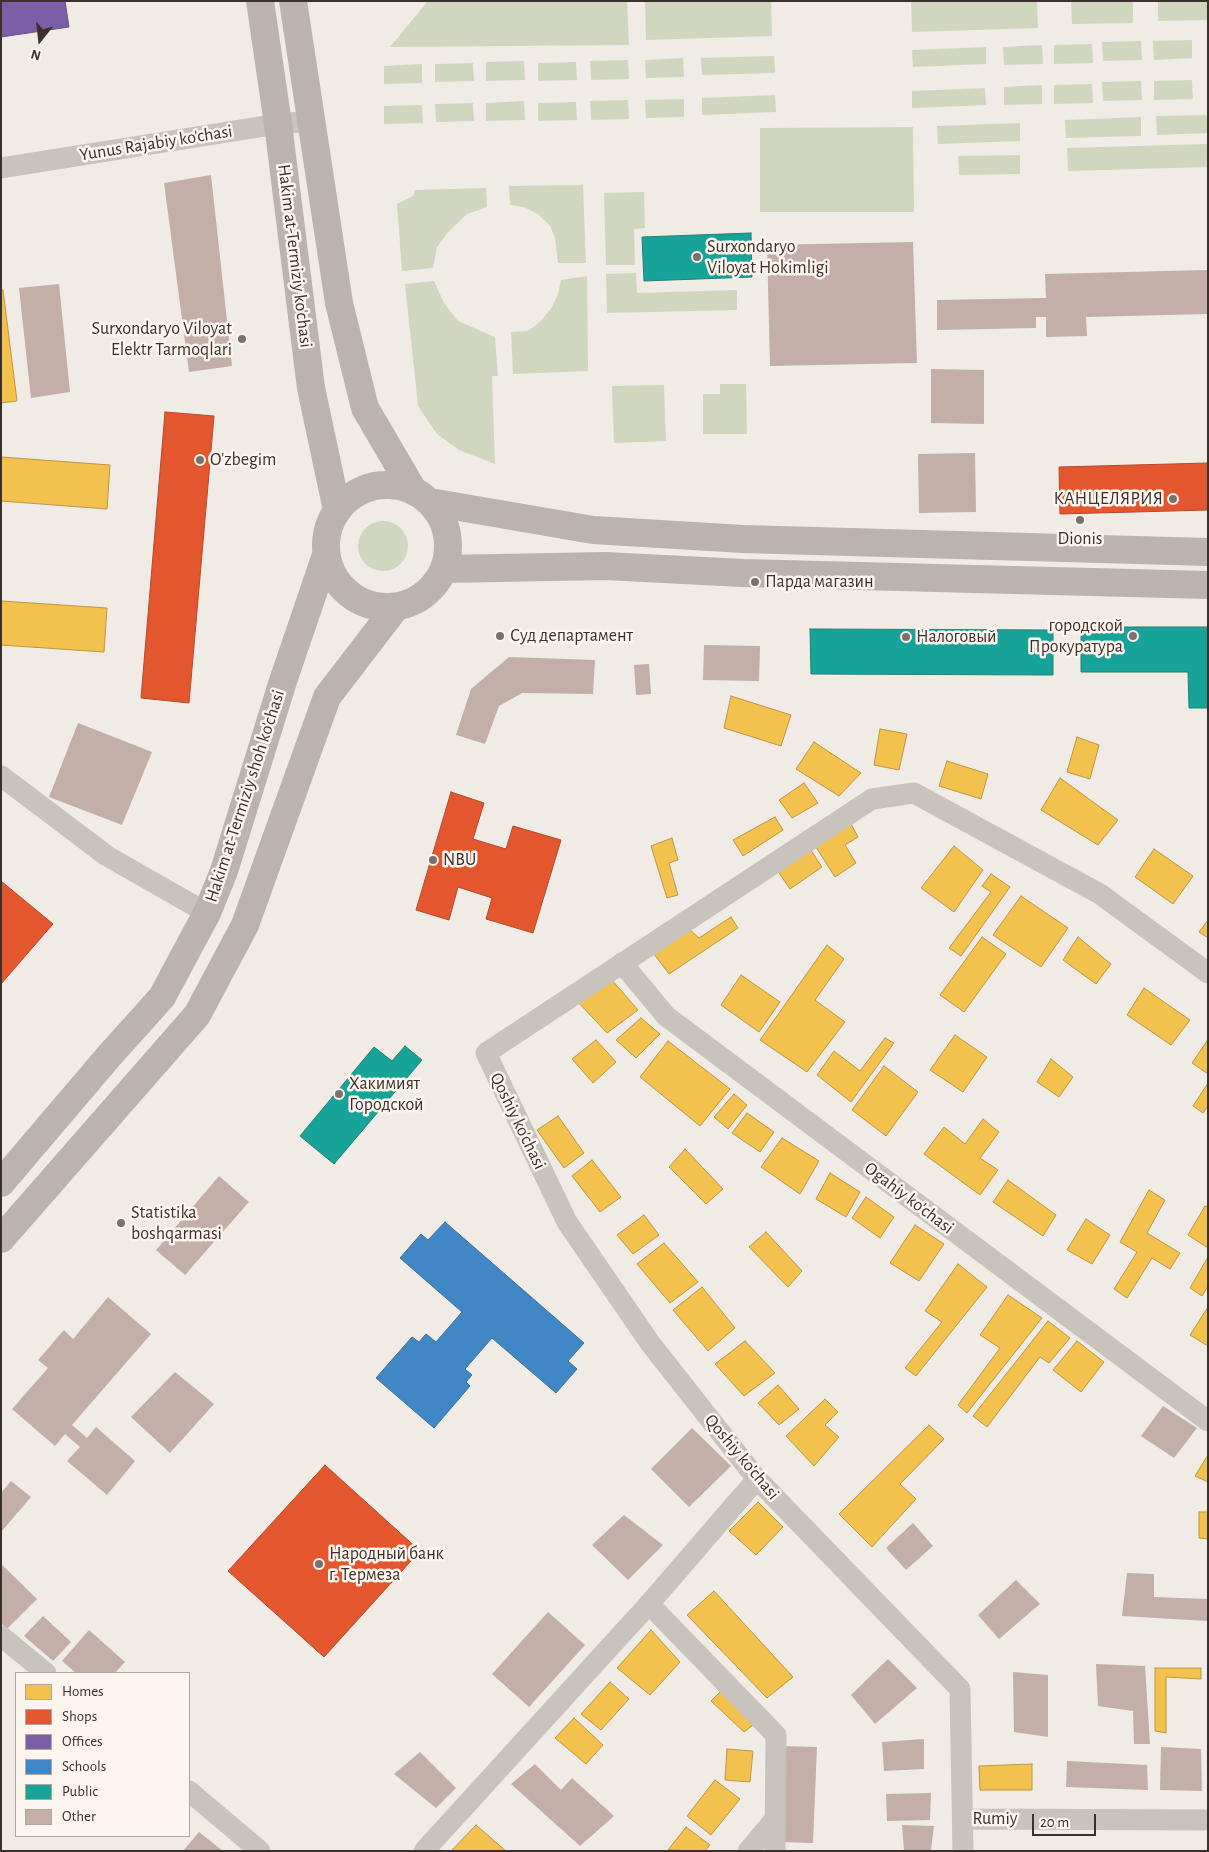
<!DOCTYPE html>
<html>
<head>
<meta charset="utf-8">
<style>
	body { margin:0 }
	#map { position:relative; width:1209px; height:1852px; overflow:hidden; background:#f0ebe5; font-family:"Alegreya Sans",sans-serif }
	canvas { display:block }
	.frame { position:absolute; inset:0; border:2px solid #3b302b; pointer-events:none }
	.legend { position:absolute; left:15px; top:1672px; width:175px; height:165px; box-sizing:border-box; background:#fbf5ee; border:1px solid #aea6a0; margin:0; padding:6px 9px; list-style:none; font-size:15px; color:#3b302b }
	.legend li { display:flex; align-items:center; gap:10px; height:25px }
	.legend b { width:25px; border:1px solid #aea6a0 }
	.north { position:absolute; left:15px; top:15px; width:50px; height:50px; -webkit-text-stroke:4px #fbf5ee; paint-order:stroke; rotate:196deg; font-size:14px; font-weight:700; line-height:20px; text-align:center; color:#3b302b }
	.north::after { content:''; display:block; margin:auto; width:18px; height:22px; background:#3b302b; clip-path:polygon(50% 0,100% 100%,50% 72%,0 100%) }
	.scale { position:absolute; left:1032px; top:1814px; width:64px; height:22px; box-sizing:border-box; border:2px solid #3b302b; border-top:0; padding-left:6px; font-size:15px; line-height:18px; white-space:nowrap; color:#3b302b; -webkit-text-stroke:4px #fbf5ee; paint-order:stroke }
</style>
</head>
<body>
<div id="map">
<canvas width="1209" height="1852"></canvas>
<div class="frame"></div>
<ul class="legend">
<li><b style="height:14px;background:#f2c14e"></b>Homes</li>
<li><b style="height:14px;background:#e4572e"></b>Shops</li>
<li><b style="height:14px;background:#7b5ea7"></b>Offices</li>
<li><b style="height:14px;background:#3f88c5"></b>Schools</li>
<li><b style="height:14px;background:#17a398"></b>Public</li>
<li><b style="height:14px;background:#c3afa7"></b>Other</li>
</ul>
<div class="north">N</div>
<div class="scale">20 m</div>
</div>
<script>
const ctx = document.querySelector('canvas').getContext('2d');
ctx.lineJoin = 'round';
function fillPath(path, color) { ctx.fillStyle = color; ctx.fill(path, 'evenodd'); }
const shape = rows => new Path2D(rows.map(r => 'M' + r).join(''));
function stroke(path, color, width, dash) { ctx.strokeStyle = color; ctx.lineWidth = width; ctx.lineCap = dash ? 'butt' : 'round'; ctx.setLineDash(dash || []); ctx.stroke(path); }
function write(font, color, halo, rows, align = 'center') {
  ctx.font = font + ' "Alegreya Sans",sans-serif'; ctx.lineWidth = 5; ctx.setLineDash([]); ctx.textBaseline = 'middle'; ctx.strokeStyle = halo; ctx.fillStyle = color; for (const [text, x, y, turn = 0] of rows) {
    ctx.save(); ctx.translate(x, y); ctx.rotate((+turn || 0) * Math.PI / 180); ctx.textAlign = isNaN(turn) ? turn : align; if (halo) ctx.strokeText(text, 0, 0); ctx.fillText(text, 0, 0); ctx.restore();
  }
}
fillPath(shape([
	[428,1,627,1,629,45,390,47],
	[645,1,771,1,772,36,646,40],
	[911,1,1037,1,1038,28,912,32],
	[1071,1,1133,1,1133,23,1072,24],
	[1158,1,1208,1,1208,20,1158,21],
	[1192,40,1192,58,1154,60,1153,41],
	[1141,41,1142,60,1103,61,1102,42],
	[1092,44,1093,63,1054,64,1054,45],
	[1042,45,1043,64,1004,65,1003,47],
	[986,47,986,64,913,67,912,50],
	[774,56,775,73,702,75,701,58],
	[683,58,684,77,646,78,645,60],
	[628,60,629,79,591,80,590,61],
	[524,61,525,80,486,81,486,62],
	[576,62,577,80,538,81,538,63],
	[473,63,474,81,435,82,435,64],
	[422,64,422,83,384,84,384,66],
	[1192,80,1193,99,1154,100,1154,81],
	[1141,81,1142,100,1103,101,1102,82],
	[1092,84,1093,103,1054,104,1054,85],
	[1042,85,1042,104,1004,105,1004,87],
	[985,88,986,105,912,108,912,91],
	[775,95,776,112,702,115,702,98],
	[684,99,684,117,646,118,645,100],
	[628,100,629,119,591,120,590,101],
	[524,101,525,120,486,121,486,103],
	[576,102,577,120,538,121,538,103],
	[473,103,474,121,436,122,435,104],
	[422,105,423,123,384,124,384,106],
	[1208,115,1208,133,1157,135,1156,116],
	[1141,117,1141,136,1066,138,1065,120],
	[1020,123,1020,141,938,144,937,126],
	[913,127,914,212,760,212,760,128],
	[1208,144,1208,167,1068,171,1067,148],
	[1020,155,1020,174,959,175,958,156],
	[583,185,586,263,558,263,555,238,550,226,538,214,524,207,510,205,509,186],
	[486,188,487,207,467,214,449,231,437,247,433,268,402,271,397,204,413,196,415,190],
	[644,192,645,228,634,229,635,265,606,265,604,193],
	[636,273,637,293,737,290,737,310,607,313,606,274],
	[587,276,588,371,513,374,511,332,528,331,541,321,552,307,558,294,561,280],
	[434,281,444,303,458,321,495,337,498,376,492,376,495,464,459,450,437,434,418,406,405,284],
	[720,384,746,384,747,434,703,434,703,394,720,394],
	[664,385,666,441,614,443,612,386],
	'358 546a25 25 0 1 1 50 0a25 25 0 1 1-50 0Z'
]), '#d1d6bf');
const homes = shape([
	[1,290,3,290,17,401,1,403,1,290],
	[1,457,110,465,107,509,1,501,1,457],
	[1,601,107,608,104,652,1,645,1,601],
	[731,696,791,715,781,746,724,728,731,696],
	[880,729,907,734,899,770,874,765,880,729],
	[1077,737,1099,745,1090,779,1067,772,1077,737],
	[814,742,861,773,839,796,796,769,814,742],
	[947,761,988,774,981,799,939,786,947,761],
	[1060,778,1118,820,1098,845,1041,810,1060,778],
	[804,783,818,803,792,818,779,800,804,783],
	[775,817,783,830,743,856,733,840,775,817],
	[850,822,858,837,845,845,856,863,835,877,814,844,850,822],
	[672,838,678,860,669,863,678,895,667,898,651,846,672,838],
	[954,846,983,870,954,912,921,888,954,846],
	[810,849,822,867,790,889,777,870,810,849],
	[1154,849,1193,876,1173,904,1135,877,1154,849],
	[991,874,1010,887,961,956,949,948,991,892,982,886,991,874],
	[1021,896,1068,928,1041,967,993,935,1021,896],
	[731,917,738,928,669,974,651,950,688,928,699,938,731,917],
	[1208,920,1208,938,1199,932,1208,920],
	[982,937,1006,954,964,1012,940,995,982,937],
	[1078,937,1111,964,1096,984,1063,960,1078,937],
	[827,945,844,959,815,1000,845,1022,807,1072,760,1040,827,945],
	[741,975,780,1002,759,1032,721,1005,741,975],
	[611,979,638,1010,607,1033,578,1002,611,979],
	[1144,988,1190,1020,1171,1045,1127,1015,1144,988],
	[641,1018,660,1034,636,1058,616,1040,641,1018],
	[955,1035,987,1057,963,1092,930,1070,955,1035],
	[885,1038,894,1043,851,1102,817,1075,834,1051,860,1071,885,1038],
	[596,1040,616,1062,593,1083,572,1059,596,1040],
	[668,1041,730,1089,700,1126,640,1077,668,1041],
	[1207,1041,1208,1042,1208,1074,1192,1063,1207,1041],
	[1051,1059,1073,1077,1059,1097,1037,1082,1051,1059],
	[884,1066,918,1092,886,1136,852,1110,884,1066],
	[1208,1083,1208,1106,1203,1113,1193,1106,1208,1083],
	[734,1094,747,1105,728,1129,714,1117,734,1094],
	[747,1113,774,1132,760,1152,732,1133,747,1113],
	[558,1116,584,1153,564,1168,537,1130,558,1116],
	[983,1119,999,1132,980,1158,998,1170,980,1195,924,1154,944,1127,965,1144,983,1119],
	[782,1138,819,1161,800,1194,761,1167,782,1138],
	[685,1149,723,1189,706,1204,669,1167,685,1149],
	[592,1160,621,1197,600,1212,572,1176,592,1160],
	[830,1173,860,1192,846,1217,816,1199,830,1173],
	[1008,1180,1056,1215,1043,1236,993,1202,1008,1180],
	[1149,1190,1165,1200,1147,1233,1180,1253,1170,1269,1152,1258,1127,1298,1114,1289,1137,1252,1120,1242,1149,1190],
	[866,1197,894,1217,880,1238,852,1218,866,1197],
	[1205,1206,1208,1207,1208,1248,1188,1235,1205,1206],
	[644,1215,659,1235,633,1254,617,1235,644,1215],
	[1086,1219,1110,1235,1092,1264,1067,1250,1086,1219],
	[915,1225,944,1244,919,1281,890,1263,915,1225],
	[766,1232,802,1271,788,1287,749,1247,766,1232],
	[664,1243,698,1282,670,1303,637,1264,664,1243],
	[1208,1257,1208,1286,1202,1296,1190,1288,1208,1257],
	[958,1264,987,1287,916,1376,905,1368,942,1322,925,1311,958,1264],
	[702,1287,735,1328,708,1351,673,1310,702,1287],
	[1008,1295,1042,1318,967,1413,958,1405,1000,1348,980,1335,1008,1295],
	[1208,1307,1208,1346,1190,1335,1208,1307],
	[1048,1321,1070,1338,1049,1363,1040,1357,987,1427,973,1416,1048,1321],
	[745,1341,775,1373,744,1396,715,1364,745,1341],
	[1077,1341,1104,1362,1081,1392,1053,1370,1077,1341],
	[778,1385,799,1409,779,1425,758,1403,778,1385],
	[825,1399,838,1412,825,1425,839,1437,814,1466,786,1436,825,1399],
	[929,1425,944,1439,900,1484,916,1499,872,1547,839,1514,929,1425],
	[1208,1455,1208,1482,1195,1476,1208,1455],
	[758,1502,783,1527,756,1555,729,1531,758,1502],
	[1199,1512,1208,1512,1208,1539,1199,1538,1199,1512],
	[714,1591,793,1677,767,1698,687,1615,714,1591],
	[651,1630,680,1662,650,1695,617,1668,651,1630],
	[1155,1668,1201,1668,1201,1679,1166,1677,1166,1733,1155,1731,1155,1668],
	[610,1682,629,1699,601,1730,581,1714,610,1682],
	[721,1691,756,1723,744,1732,711,1701,721,1691],
	[574,1718,603,1745,586,1764,555,1738,574,1718],
	[727,1749,753,1751,750,1782,725,1780,727,1749],
	[1032,1764,1032,1790,980,1790,979,1766,1032,1764],
	[715,1780,740,1799,711,1835,687,1816,715,1780],
	[476,1825,506,1851,451,1851,476,1825],
	[686,1827,710,1845,705,1851,668,1850,686,1827]
]);
fillPath(homes, '#f2c14e');
stroke(homes, '#bb9644', 1);
const shops = shape([
	[165,412,214,416,189,703,141,698,165,412],
	[1208,463,1208,510,1060,514,1059,467,1208,463],
	[451,792,484,803,473,839,506,849,513,826,561,840,533,933,486,919,492,898,458,887,449,920,416,910,451,792],
	[1,881,53,924,1,984,1,881],
	[325,1465,420,1551,324,1657,228,1571,325,1465]
]);
fillPath(shops, '#e4572e');
stroke(shops, '#b14b2d', 1);
const offices = shape([
	[1,1,65,1,69,27,1,37,1,1]
]);
fillPath(offices, '#7b5ea7');
stroke(offices, '#685082', 1);
const schools = shape([
	[445,1222,584,1343,568,1361,577,1369,556,1393,492,1338,465,1369,472,1375,466,1382,470,1386,434,1428,376,1378,412,1337,419,1342,426,1334,436,1342,462,1312,400,1258,421,1234,428,1240,445,1222]
]);
fillPath(schools, '#3f88c5');
stroke(schools, '#3e6e97', 1);
const public = shape([
	[751,233,752,277,644,281,642,237,751,233],
	[1081,627,1208,627,1208,708,1189,708,1188,672,1081,672,1081,627],
	[810,629,1053,630,1053,675,811,674,810,629],
	[405,1046,422,1060,334,1164,300,1136,374,1047,392,1061,405,1046]
]);
fillPath(public, '#17a398');
stroke(public, '#228077', 1);
fillPath(shape([
	[211,175,232,366,189,372,164,183],
	[913,242,917,363,770,366,767,245],
	[1208,270,1208,314,1086,317,1087,336,1046,337,1046,317,1036,317,1036,328,937,330,937,300,1046,298,1045,274],
	[59,284,70,392,31,398,19,288],
	[931,369,984,370,984,424,931,423],
	[975,453,976,512,919,513,918,454],
	[704,645,760,646,759,681,703,680],
	[509,657,595,660,593,694,522,693,499,706,485,744,456,735,471,689],
	[649,664,651,694,636,695,634,665],
	[78,723,152,752,122,825,49,797],
	[219,1176,249,1202,185,1275,156,1250],
	[108,1297,151,1334,72,1425,87,1438,96,1427,135,1461,107,1495,67,1461,80,1447,65,1434,55,1446,12,1409,48,1368,38,1360,64,1330,73,1339],
	[175,1372,214,1404,170,1453,131,1417],
	[1163,1406,1197,1428,1174,1458,1141,1436],
	[692,1428,731,1466,689,1507,651,1469],
	[11,1481,31,1497,1,1532,1,1493],
	[624,1515,663,1545,628,1580,592,1545],
	[913,1523,933,1546,906,1570,886,1548],
	[1,1564,37,1599,7,1629,1,1623],
	[1127,1573,1154,1574,1154,1597,1208,1599,1208,1621,1122,1616],
	[1016,1580,1040,1604,999,1639,978,1615],
	[548,1612,585,1645,529,1707,492,1674],
	[43,1616,71,1642,53,1661,24,1636],
	[89,1630,125,1662,115,1673,76,1673,62,1661],
	[888,1659,917,1688,875,1724,851,1695],
	[1096,1664,1145,1666,1150,1744,1134,1744,1133,1711,1098,1706],
	[1013,1672,1048,1675,1048,1737,1014,1732],
	[924,1739,924,1769,884,1771,882,1742],
	[781,1746,817,1747,813,1843,778,1842],
	[1161,1747,1201,1749,1202,1791,1160,1790],
	[420,1752,456,1788,436,1808,394,1774],
	[1067,1761,1147,1765,1148,1790,1066,1787],
	[535,1764,561,1790,572,1778,614,1816,580,1846,511,1784],
	[931,1793,930,1820,887,1821,886,1794],
	[902,1825,934,1826,931,1850,904,1851],
	[199,1832,223,1851,183,1851]
]), '#c3afa7');
stroke(shape([
	[1,168,278,124,312,121],
	[1,776,107,856,207,913],
	[622,963,666,1016,1208,1421],
	[649,1604,776,1735,775,1851],
	[1,1636,46,1673],
	[189,1791,260,1851],
	[963,1819,1208,1820],
	[424,1851,649,1604,757,1479],
	[748,1851,775,1819],
	[963,1851,960,1689,757,1479,650,1343,567,1222,486,1053,872,799,914,793,1100,894,1208,973]
]), '#c9c3be', 21);
stroke(shape([
	[260,1,278,124,311,388,337,510],
	[293,1,339,303,365,408,413,490],
	'326 546a61 61 0 1 1 122 0a61 61 0 1 1-122 0Z',
	[430,502,593,530,743,539,1208,552],
	[444,569,605,566,743,573,1208,585],
	[1,1183,109,1056,162,997,207,913,224,871,283,681,326,555],
	[1,1239,197,1015,245,925,327,697,396,607]
]), '#bab3ae', 28);
for (const [x, y, r, color] of [
	[697,257,5,"#7a716c"],
	[242,339,5,"#7a716c"],
	[200,460,5,"#7a716c"],
	[1173,499,5,"#7a716c"],
	[1080,520,5,"#7a716c"],
	[755,582,5,"#7a716c"],
	[500,636,5,"#7a716c"],
	[1133,636,5,"#7a716c"],
	[906,637,5,"#7a716c"],
	[433,860,5,"#7a716c"],
	[339,1094,5,"#7a716c"],
	[121,1223,5,"#7a716c"],
	[319,1564,5,"#7a716c"]
]) { const dot = new Path2D(); dot.arc(x, y, r, 0, 2 * Math.PI); ctx.fillStyle = color; ctx.fill(dot); stroke(dot, '#fbf5ee', 2); }
write('18px', '#3b302b', '#fbf5ee', [
	["Yunus Rajabiy ko'chasi",156,143,-9],
	["Hakim at-Termiziy ko'chasi",295,256,83],
	["Hakim at-Termiziy shoh ko'chasi",245,796,-72],
	["Qoshiy ko'chasi",518,1121,64],
	["Ogahiy ko'chasi",909,1198,37],
	["Qoshiy ko'chasi",742,1457,50],
	["Rumiy",995,1819]
]);
write('18px', '#3b302b', '#fbf5ee', [
	["Surxondaryo",707,247],
	["Viloyat Hokimligi",707,268],
	["Surxondaryo Viloyat",232,329,"right"],
	["Elektr Tarmoqlari",232,350,"right"],
	["O'zbegim",210,460],
	["КАНЦЕЛЯРИЯ",1163,499,"right"],
	["Dionis",1080,539,"center"],
	["Парда магазин",765,582],
	["городской",1123,626,"right"],
	["Прокуратура",1123,647,"right"],
	["Суд департамент",510,636],
	["Налоговый",916,637],
	["NBU",443,860],
	["Хакимият",349,1084],
	["Городской",349,1105],
	["Statistika",131,1213],
	["boshqarmasi",131,1234],
	["Народный банк",329,1554],
	["г. Термеза",329,1575]
], 'left');
</script>
</body>
</html>
